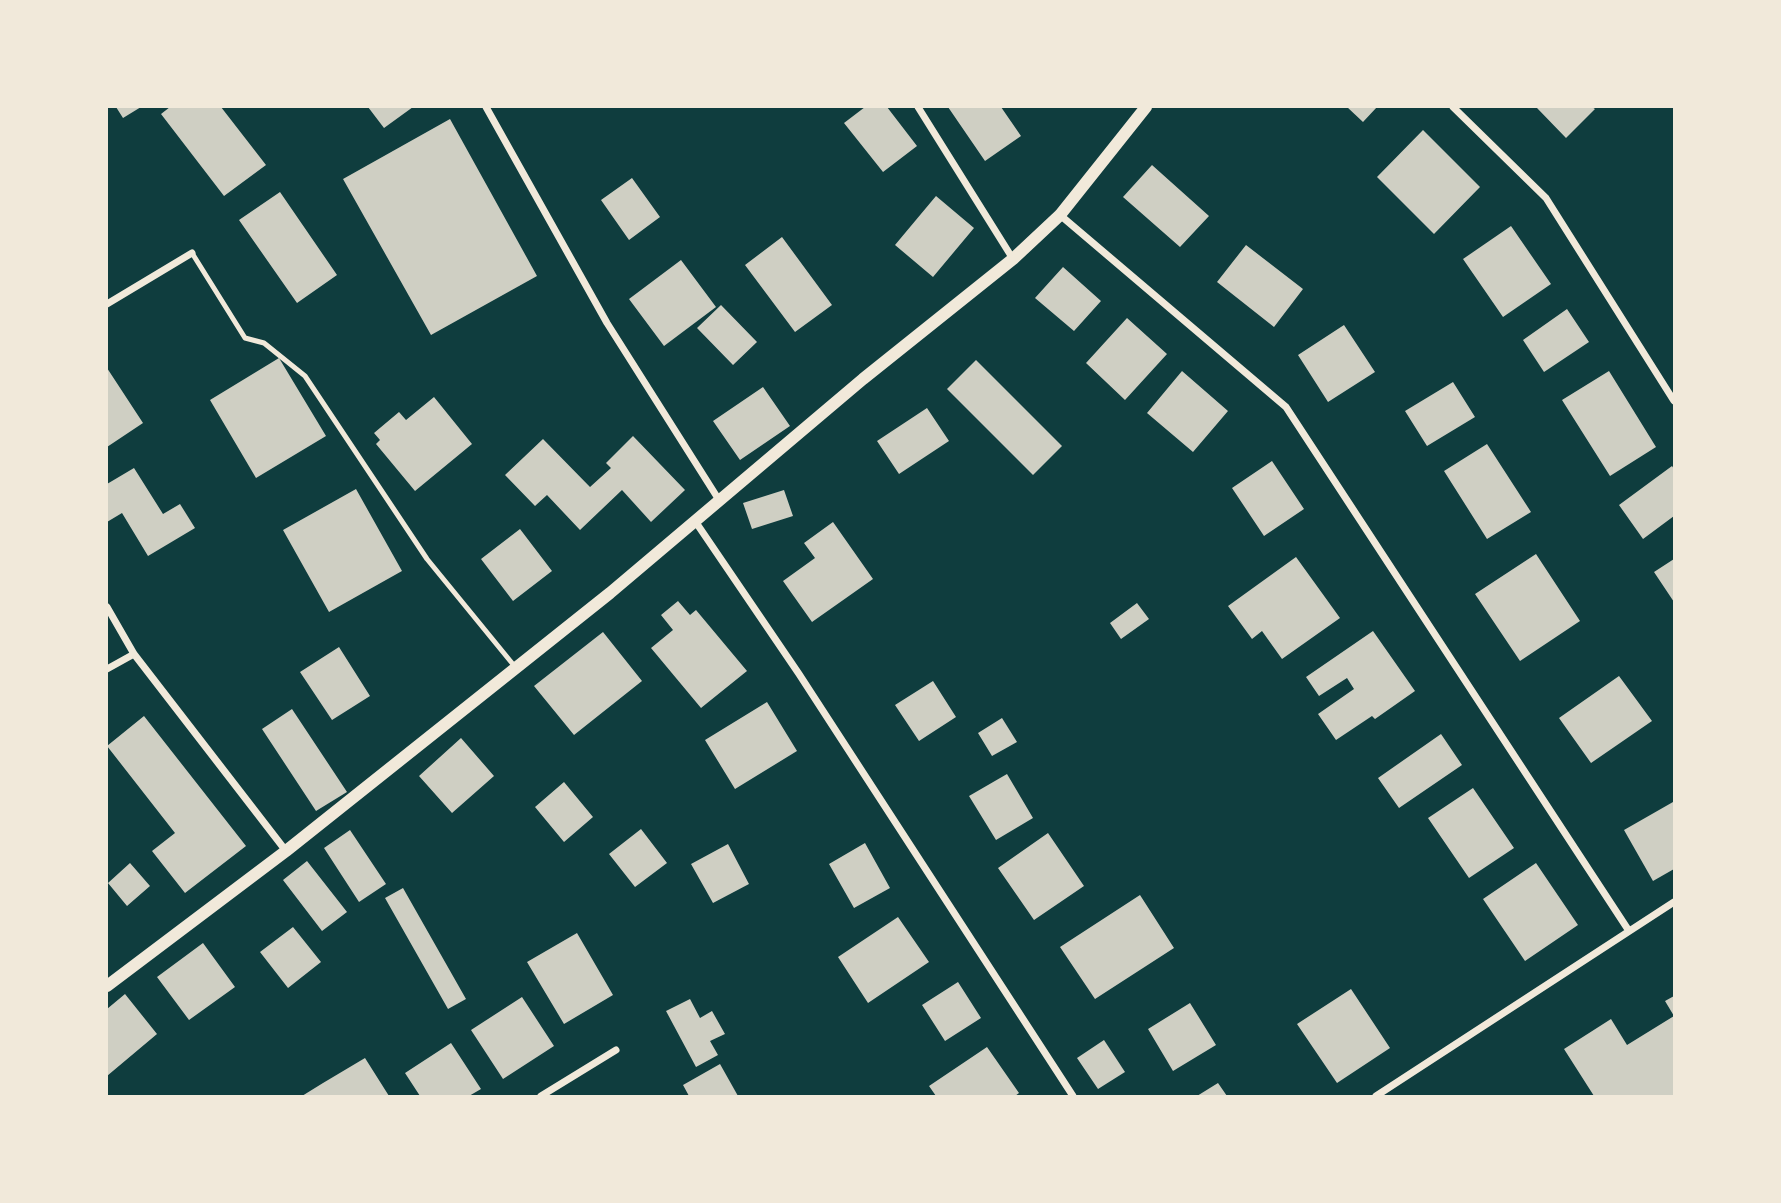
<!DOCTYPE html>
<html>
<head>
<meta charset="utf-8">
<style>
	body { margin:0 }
	#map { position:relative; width:1781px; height:1203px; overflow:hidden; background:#0f3d3e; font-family:"Noto Sans",sans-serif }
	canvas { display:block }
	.frame { position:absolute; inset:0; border:108px solid #f1e9da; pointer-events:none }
</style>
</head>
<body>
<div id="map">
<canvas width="1781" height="1203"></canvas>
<div class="frame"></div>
</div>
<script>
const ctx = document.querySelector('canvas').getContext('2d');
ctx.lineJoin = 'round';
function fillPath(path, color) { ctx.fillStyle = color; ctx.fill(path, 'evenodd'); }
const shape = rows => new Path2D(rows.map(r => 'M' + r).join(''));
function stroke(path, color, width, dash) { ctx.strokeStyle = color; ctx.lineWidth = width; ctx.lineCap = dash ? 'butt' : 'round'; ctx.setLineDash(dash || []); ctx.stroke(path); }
fillPath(shape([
	[116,107,141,107,123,118],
	[170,107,221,107,266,165,224,196,161,114],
	[368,107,413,107,384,128],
	[865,107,887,107,917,146,883,172,844,123],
	[948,107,1001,107,1021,136,985,161],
	[1347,107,1377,107,1363,122],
	[1538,107,1592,107,1595,109,1566,138,1537,108],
	[450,119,537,276,431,335,343,179],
	[1423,130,1480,187,1434,234,1377,177],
	[1152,165,1209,216,1180,247,1123,197],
	[632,178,660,217,629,240,601,200],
	[280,192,337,275,297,303,239,220],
	[936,196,974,228,933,277,895,245],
	[1511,226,1551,284,1503,317,1463,259],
	[782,237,832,305,795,332,745,265],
	[1246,245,1303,289,1274,327,1217,282],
	[681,260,716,307,664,346,629,299],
	[1063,267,1101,301,1074,331,1035,298],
	[721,305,757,342,733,365,697,328],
	[1567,309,1589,342,1544,372,1523,340],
	[1127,318,1167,354,1125,400,1086,363],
	[1344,325,1375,372,1328,402,1298,355],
	[279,358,326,436,256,478,210,400],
	[976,360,1062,446,1033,475,947,389],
	[107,368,143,423,107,447],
	[1182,371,1228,411,1193,452,1147,413],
	[1609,371,1656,447,1610,476,1562,400],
	[1453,382,1475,417,1427,446,1405,411],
	[763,387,790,426,740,460,713,421],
	[434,397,472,444,415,491,376,444,380,440,374,433,399,412,406,420],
	[927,408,949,441,899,474,877,441],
	[633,436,685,490,651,522,622,490,580,530,547,495,535,506,505,475,543,439,590,487,611,468,606,463],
	[1487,444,1531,512,1487,539,1444,471],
	[1272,461,1304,509,1264,536,1232,488],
	[1672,466,1674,469,1674,516,1643,539,1619,505],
	[134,468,163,514,180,504,195,528,148,556,122,513,107,522,107,484],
	[356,489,402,571,329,612,283,530],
	[784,490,793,516,752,529,743,503],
	[833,522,873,579,812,622,783,581,815,558,804,543],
	[520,529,552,571,513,601,481,559],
	[1536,554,1580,621,1520,661,1475,594],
	[1296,557,1340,618,1282,659,1262,631,1252,639,1228,606],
	[1674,559,1674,602,1654,572],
	[678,601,690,615,696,610,747,671,701,708,651,648,673,630,661,615],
	[1137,603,1149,619,1121,639,1110,623],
	[1373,631,1415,691,1375,719,1372,716,1336,740,1318,714,1354,689,1347,678,1319,696,1306,677],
	[603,632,642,681,574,735,534,686],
	[339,647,370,696,332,720,300,672],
	[1619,676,1652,721,1591,763,1559,718],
	[933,681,956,717,919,741,895,705],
	[767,702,797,751,735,789,705,740],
	[292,709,347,792,316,811,262,729],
	[144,716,246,846,185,893,152,851,175,833,107,746],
	[1002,718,1017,742,992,756,978,733],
	[1441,734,1462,765,1399,808,1378,778],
	[461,738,494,776,452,813,419,776],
	[1007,774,1033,818,996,840,969,796],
	[564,782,593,817,564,842,535,807],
	[1473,788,1514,848,1469,878,1428,818],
	[1673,802,1674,869,1653,881,1624,830],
	[641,829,667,863,635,887,609,854],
	[350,830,386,884,359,902,324,848],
	[1048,833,1084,886,1034,920,998,868],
	[865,843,890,888,854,908,829,864],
	[728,844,749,884,713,903,691,864],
	[307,861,347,912,322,931,283,880],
	[130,863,150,886,127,906,108,883],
	[1536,863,1578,925,1525,961,1483,899],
	[403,888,466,999,448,1009,385,898],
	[1140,895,1174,948,1095,999,1060,947],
	[898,917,929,962,868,1003,838,957],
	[293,927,321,962,288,988,260,952],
	[577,933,613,995,564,1024,527,962],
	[203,943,235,987,189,1020,157,977],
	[958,982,981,1018,945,1041,922,1005],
	[1351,989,1390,1048,1337,1083,1297,1024],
	[125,994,157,1034,107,1076,107,1009],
	[1674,996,1674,1016,1665,1001],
	[522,997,554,1046,503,1079,471,1030],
	[690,999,700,1018,712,1011,725,1034,710,1041,718,1055,696,1067,666,1011],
	[1190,1003,1216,1045,1173,1071,1148,1029],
	[1674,1016,1674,1096,1594,1096,1564,1049,1611,1019,1627,1045],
	[1104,1040,1125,1072,1098,1089,1077,1058],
	[451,1043,481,1089,469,1096,420,1096,405,1073],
	[987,1047,1019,1093,1015,1096,936,1096,929,1086],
	[365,1058,389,1096,302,1096,323,1083],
	[720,1064,738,1096,689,1096,683,1085],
	[1218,1083,1227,1096,1197,1096]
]), '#cfcfc3');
stroke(shape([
	[192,253,245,338,264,343,305,376,427,559,516,668]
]), '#f1e9da', 5);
stroke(shape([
	[486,107,607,323,719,500],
	[918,107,1013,259],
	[1453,107,1546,198,1674,401],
	[1060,215,1286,407,1629,931],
	[107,304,192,253],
	[695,521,799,674,1073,1096],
	[107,607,134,654,286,851],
	[107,669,134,654],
	[541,1096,616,1050],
	[1376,1096,1674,902]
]), '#f1e9da', 7);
stroke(shape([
	[107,986,286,851,610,593,863,379,1013,259,1060,215,1146,107]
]), '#f1e9da', 12);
</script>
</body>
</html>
